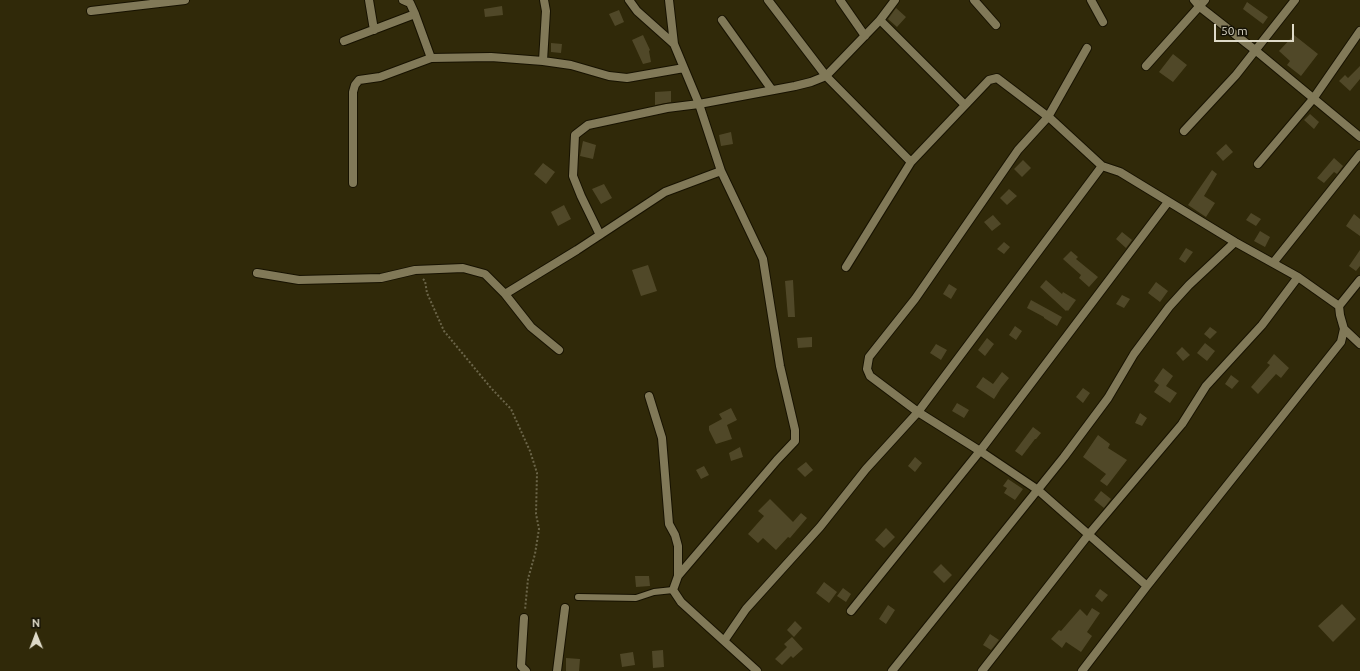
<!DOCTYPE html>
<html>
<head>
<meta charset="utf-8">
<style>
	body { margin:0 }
	#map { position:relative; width:1360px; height:671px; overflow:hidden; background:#302909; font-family:Ubuntu,sans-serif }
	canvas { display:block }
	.north { position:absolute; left:16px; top:615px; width:40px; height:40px; -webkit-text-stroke:3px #151205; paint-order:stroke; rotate:359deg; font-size:11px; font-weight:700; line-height:16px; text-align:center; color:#dedac8 }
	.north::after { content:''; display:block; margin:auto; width:14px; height:18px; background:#dedac8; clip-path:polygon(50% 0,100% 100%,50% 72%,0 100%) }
	.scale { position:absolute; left:1214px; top:24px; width:80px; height:18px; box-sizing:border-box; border:2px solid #dedac8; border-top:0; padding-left:5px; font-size:12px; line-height:14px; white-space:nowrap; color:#dedac8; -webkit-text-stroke:3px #151205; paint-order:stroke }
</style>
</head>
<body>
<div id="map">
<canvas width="1360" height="671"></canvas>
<div class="north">N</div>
<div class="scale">50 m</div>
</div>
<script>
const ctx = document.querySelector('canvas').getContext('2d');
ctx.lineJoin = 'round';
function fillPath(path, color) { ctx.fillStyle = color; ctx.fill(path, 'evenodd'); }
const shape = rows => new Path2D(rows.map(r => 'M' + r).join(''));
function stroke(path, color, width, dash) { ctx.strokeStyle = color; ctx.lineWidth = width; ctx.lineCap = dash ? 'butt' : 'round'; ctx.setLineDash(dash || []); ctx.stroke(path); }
fillPath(shape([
	[1247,2,1268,17,1263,24,1243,9],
	[502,6,503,15,485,17,484,9],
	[896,8,906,17,897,27,888,19],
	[619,10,624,22,615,26,609,14],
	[643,35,650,50,649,51,651,62,643,64,632,40],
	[1294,35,1318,54,1301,76,1287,65,1290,61,1279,51],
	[551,43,562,44,561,53,551,52],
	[1173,54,1187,65,1173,82,1159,72],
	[1360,66,1360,79,1350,91,1339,81,1345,75,1348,78],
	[671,91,671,102,655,105,655,92],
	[1310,114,1319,122,1314,129,1304,120],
	[731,132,733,144,721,146,719,135],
	[583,141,596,145,593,159,580,156],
	[1226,144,1233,152,1223,161,1216,153],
	[1334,158,1343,166,1337,174,1334,172,1324,183,1317,178],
	[1023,160,1031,168,1022,177,1014,169],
	[543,163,555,172,546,184,534,174],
	[1212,170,1217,174,1204,196,1215,203,1206,217,1188,205],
	[604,184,612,198,601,204,592,189],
	[1009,189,1017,196,1007,205,1000,198],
	[564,205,571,219,558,226,551,212],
	[1251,213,1261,219,1256,226,1246,220],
	[1354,214,1360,219,1360,236,1346,226],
	[993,215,1001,224,992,231,984,222],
	[1260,231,1270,237,1265,247,1254,241],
	[1122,232,1132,240,1126,248,1116,239],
	[1004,242,1010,247,1004,254,997,249],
	[1186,248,1193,252,1185,263,1179,259],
	[1360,250,1360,266,1356,271,1349,266],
	[1071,251,1078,257,1076,259,1098,277,1089,287,1079,278,1081,275,1063,259],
	[648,265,657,291,641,296,632,270],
	[793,280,795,317,788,317,785,281],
	[1046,280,1062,294,1063,292,1076,300,1068,311,1067,310,1066,311,1040,287],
	[1156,282,1168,291,1160,302,1148,293],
	[949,284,957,289,951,299,943,294],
	[1122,295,1130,299,1124,308,1116,304],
	[1031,300,1062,317,1057,326,1044,318,1044,317,1027,308],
	[1015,326,1022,331,1016,340,1009,335],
	[1210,327,1217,332,1210,339,1204,334],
	[812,337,812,347,798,348,797,338],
	[987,338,994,344,985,356,978,350],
	[1205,343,1215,351,1207,361,1197,353],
	[936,344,947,350,941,360,930,353],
	[1182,347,1190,355,1183,361,1176,353],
	[1274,354,1289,368,1281,378,1276,374,1258,394,1251,387,1270,365,1267,363],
	[1163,368,1173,376,1166,386,1177,393,1170,403,1154,392,1159,385,1154,381],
	[1002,372,1009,378,1001,388,994,399,976,387,983,377,993,384],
	[1231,375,1239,381,1232,389,1225,384],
	[1083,388,1090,393,1083,403,1076,397],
	[957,403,969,410,964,418,952,411],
	[731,408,737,420,727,425,732,439,716,444,709,430,709,426,722,419,719,414],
	[1140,413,1147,418,1142,426,1135,423],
	[1033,427,1041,433,1036,439,1035,439,1022,456,1015,451],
	[1098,435,1110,444,1108,448,1127,460,1107,486,1100,481,1106,474,1083,457],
	[740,447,743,457,731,461,729,453],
	[915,457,922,463,915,472,908,466],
	[806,462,813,470,805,477,797,469],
	[704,466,709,475,701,479,696,470],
	[1008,479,1023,489,1015,500,1004,493,1007,488,1003,486],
	[1101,491,1111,499,1104,508,1094,500],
	[770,499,793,522,801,513,807,518,790,538,788,537,776,550,763,538,758,543,748,534,764,516,758,511],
	[886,528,895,537,884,548,875,540],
	[941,564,952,575,944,583,933,572],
	[635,576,649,576,650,586,636,587],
	[824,582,837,592,829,603,816,593],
	[843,588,851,594,846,602,837,596],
	[1100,589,1108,595,1102,602,1095,596],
	[1342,604,1356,619,1333,642,1318,626],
	[888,605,895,610,886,624,879,619],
	[1092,608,1100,613,1087,632,1092,636,1081,652,1066,642,1062,648,1051,639,1059,630,1061,631,1080,609,1087,616],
	[795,621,802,628,794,637,787,630],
	[990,634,999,640,991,650,983,645],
	[792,637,803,649,793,658,791,656,782,665,775,659,787,647,784,644],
	[663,650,664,667,653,668,652,651],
	[633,652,635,665,622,667,620,654],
	[566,658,580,659,579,671,566,671]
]), '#504828');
const service = shape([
	[578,597,636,598,654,592,673,590]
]);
const minor = shape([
	[369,0,374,30],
	[403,0,410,3,415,14,431,58],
	[629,0,637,11,674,44],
	[669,0,674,44,699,104,721,171,763,259,780,366,795,430,795,441,777,460,678,576,673,590,681,602,757,671],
	[768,0,826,76,911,162],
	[840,0,865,36],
	[974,0,996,25],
	[1091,0,1103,22],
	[1194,0,1200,7,1255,50,1360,137],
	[91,11,185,0],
	[722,20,772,90],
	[880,20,895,0],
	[344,41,415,14],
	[1087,48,1048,117,1018,150,915,299,869,357,867,369,870,376,918,412,980,451,1038,490,1147,586],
	[543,61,546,11,544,0],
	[1146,66,1205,0],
	[1184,131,1236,75,1295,0],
	[1258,164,1313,99,1360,31],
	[353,183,353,92,355,85,359,80,380,77,431,58,491,57,543,61,571,65,609,76,627,78,684,68],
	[600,235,581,196,573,176,575,135,588,125,667,108,699,104,795,86,811,82,826,76,880,20,964,104],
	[1273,263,1360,154],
	[846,267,911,162,989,80,997,78,1051,119,1102,166,1120,172,1235,242,1298,277,1339,306,1360,280],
	[257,273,299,280,381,278,415,270,463,268,485,274,505,294,531,327,559,350],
	[505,294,577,250,665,192,721,171],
	[1344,329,1360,344],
	[649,396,662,438,669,524,675,535,678,546,678,576],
	[851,611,980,451,1168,202],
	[524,618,521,666,526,671],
	[724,641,746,609,820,527,866,469,918,412,1102,166],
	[557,671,565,608],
	[892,671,1064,457,1108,398,1134,354,1169,307,1189,285,1235,242],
	[982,671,1089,534,1182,424,1206,386,1262,325,1298,277],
	[1082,671,1147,586,1341,342,1344,329,1340,315,1339,306]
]);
stroke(service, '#171200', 8);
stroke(minor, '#171200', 10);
stroke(shape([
	[423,279,425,281,427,293,444,331,491,388,511,409,530,451,537,473,536,514,539,529,535,554,528,579,525,610]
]), '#6b6549', 2, [2, 2]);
stroke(service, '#817958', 6);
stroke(minor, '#817958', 8);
</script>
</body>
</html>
